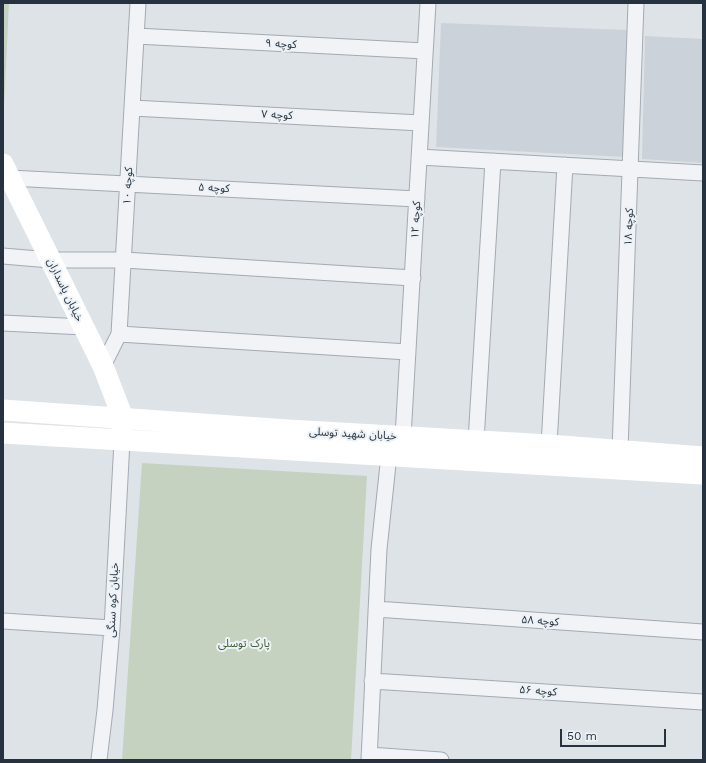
<!DOCTYPE html>
<html>
<head>
<meta charset="utf-8">
<style>
	body { margin:0 }
	#map { position:relative; width:706px; height:763px; overflow:hidden; background:#dee3e8; font-family:"Work Sans",sans-serif }
	canvas { display:block }
	.frame { position:absolute; inset:0; border:4px solid #26323f; pointer-events:none }
	.scale { position:absolute; left:560px; top:729px; width:106px; height:18px; box-sizing:border-box; border:2px solid #26323f; border-top:0; padding-left:5px; font-size:12px; line-height:14px; white-space:nowrap; color:#26323f; -webkit-text-stroke:3px #edf2f6; paint-order:stroke }
</style>
</head>
<body>
<div id="map">
<canvas width="706" height="763"></canvas>
<div class="frame"></div>
<div class="scale">50 m</div>
</div>
<script>
const ctx = document.querySelector('canvas').getContext('2d');
ctx.lineJoin = 'round';
function fillPath(path, color) { ctx.fillStyle = color; ctx.fill(path, 'evenodd'); }
const shape = rows => new Path2D(rows.map(r => 'M' + r).join(''));
function stroke(path, color, width, dash) { ctx.strokeStyle = color; ctx.lineWidth = width; ctx.lineCap = dash ? 'butt' : 'round'; ctx.setLineDash(dash || []); ctx.stroke(path); }
function write(font, color, halo, rows, align = 'center') {
  ctx.font = font + ' "Work Sans","Noto Sans Arabic",sans-serif'; ctx.lineWidth = 4; ctx.setLineDash([]); ctx.textBaseline = 'middle'; ctx.strokeStyle = halo; ctx.fillStyle = color; for (const [text, x, y, turn = 0] of rows) {
    ctx.save(); ctx.translate(x, y); ctx.rotate((+turn || 0) * Math.PI / 180); ctx.textAlign = isNaN(turn) ? turn : align; if (halo) ctx.strokeText(text, 0, 0); ctx.fillText(text, 0, 0); ctx.restore();
  }
}
fillPath(shape([
	[441,23,627,30,625,157,436,147],
	[645,36,703,39,703,163,642,159]
]), '#ccd2da');
fillPath(shape([
	[3,3,9,3,4,106,3,104],
	[142,463,367,476,351,760,122,760]
]), '#c5d2bf');
const street = shape([
	[136,36,425,51],
	[132,108,421,123],
	[419,157,703,173],
	[10,178,417,199],
	[3,256,50,260,124,260,413,278],
	[3,323,84,327],
	[119,334,408,352],
	[103,366,119,334,138,3],
	[403,437,428,3],
	[476,441,493,161],
	[549,445,565,165],
	[620,450,636,3],
	[376,609,703,632],
	[3,621,112,628],
	[372,681,703,702],
	[369,755,441,760],
	[99,760,105,710,112,628,122,441],
	[369,760,379,549,389,455]
]);
stroke(street, '#a3aab2', 17);
stroke(street, '#f1f3f6', 15);
stroke(shape([
	[3,164,103,366,123,418,122,430],
	[3,410,288,430,549,445,703,457],
	[3,433,703,474]
]), '#fff', 21);
write('11px', '#26323f', '#edf2f6', [
	["کوچه ۹",281,44,3],
	["کوچه ۷",277,115,3],
	["کوچه ۱۰",128,186,-87],
	["کوچه ۵",214,188,3],
	["کوچه ۱۲",416,220,-87],
	["کوچه ۱۸",629,227,-88],
	["خیابان پاسداران",65,290,64],
	["خیابان شهید توسلی",353,434,3],
	["خیابان کوه سنگی",113,600,-87],
	["کوچه ۵۸",540,621,4],
	["کوچه ۵۶",538,691,4]
]);
write('11px', '#3f5c33', '#edf2f6', [
	["پارک توسلی",244,644]
]);
</script>
</body>
</html>
